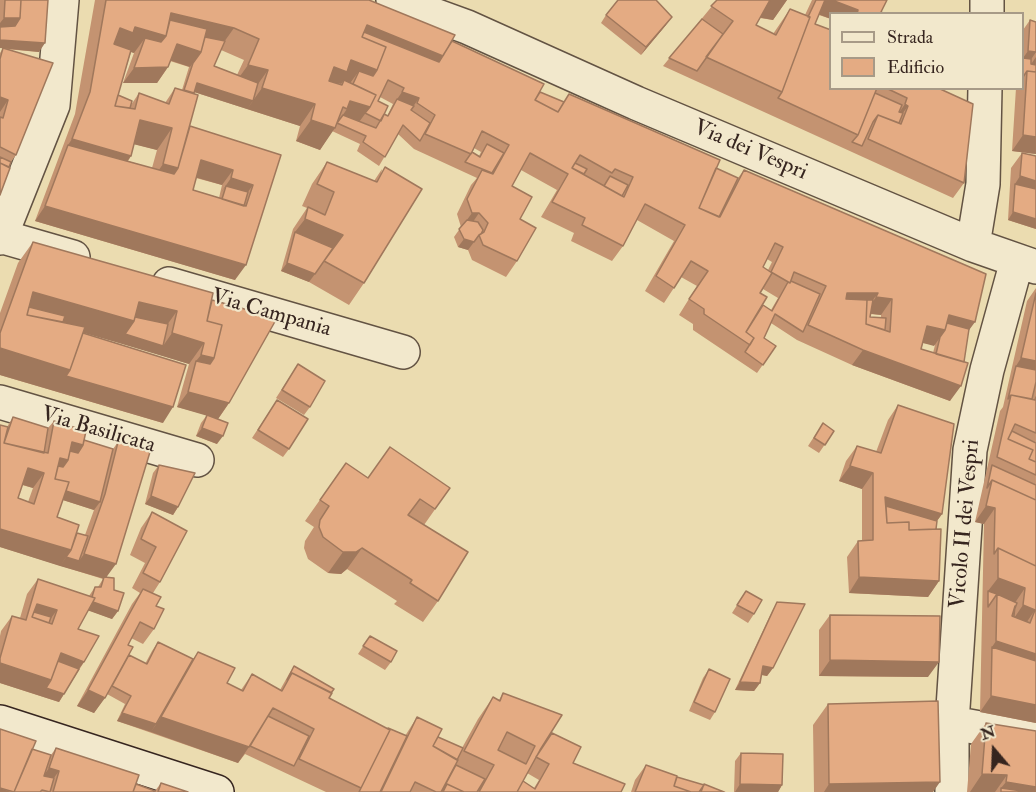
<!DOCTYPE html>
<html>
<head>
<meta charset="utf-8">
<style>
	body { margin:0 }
	#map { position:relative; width:1036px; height:792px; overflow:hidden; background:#ebdcb0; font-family:"IM FELL Double Pica",serif }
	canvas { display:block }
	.legend { position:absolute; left:829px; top:12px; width:195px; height:78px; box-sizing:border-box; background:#f2e8cc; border:2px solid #a79a87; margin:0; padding:8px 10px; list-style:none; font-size:18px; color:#36251f }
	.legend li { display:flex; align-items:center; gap:12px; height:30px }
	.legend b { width:30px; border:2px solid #a79a87 }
	.north { position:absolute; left:964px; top:720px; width:60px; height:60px; -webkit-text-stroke:4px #f2e8cc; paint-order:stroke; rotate:341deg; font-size:16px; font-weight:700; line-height:24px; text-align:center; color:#36251f }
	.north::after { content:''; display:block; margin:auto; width:21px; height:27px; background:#36251f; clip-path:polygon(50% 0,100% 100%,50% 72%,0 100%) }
</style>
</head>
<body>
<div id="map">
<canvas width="1036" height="792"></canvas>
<ul class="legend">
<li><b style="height:8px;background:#f2e8cc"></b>Strada</li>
<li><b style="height:16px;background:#e4ab83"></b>Edificio</li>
</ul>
<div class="north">N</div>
</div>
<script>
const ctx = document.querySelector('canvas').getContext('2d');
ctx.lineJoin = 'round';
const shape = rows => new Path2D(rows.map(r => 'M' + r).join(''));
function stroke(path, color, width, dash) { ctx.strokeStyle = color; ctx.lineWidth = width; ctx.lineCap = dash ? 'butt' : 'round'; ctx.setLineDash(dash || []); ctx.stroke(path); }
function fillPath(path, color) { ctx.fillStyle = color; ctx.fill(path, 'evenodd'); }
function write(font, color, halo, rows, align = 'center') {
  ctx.font = font + ' "IM FELL Double Pica",serif'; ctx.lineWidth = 4.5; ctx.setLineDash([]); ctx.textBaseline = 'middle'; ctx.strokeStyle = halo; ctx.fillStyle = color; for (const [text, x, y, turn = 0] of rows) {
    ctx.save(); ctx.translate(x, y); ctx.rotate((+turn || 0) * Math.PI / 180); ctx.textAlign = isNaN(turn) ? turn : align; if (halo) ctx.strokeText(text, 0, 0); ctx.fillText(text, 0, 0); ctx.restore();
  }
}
const street = shape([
	[393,0,467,27,636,103,973,245,1036,267],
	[987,14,987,0],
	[0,236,73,257],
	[0,238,53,105,62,0],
	[973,245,983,184,985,88],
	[169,284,403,352],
	[0,402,197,460],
	[952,723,1036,738],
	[952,792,952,723,970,450,987,370,1017,261]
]);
const secondary = shape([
	[0,722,217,792]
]);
stroke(street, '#635343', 36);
stroke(secondary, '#36251f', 36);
stroke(street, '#f2e8cc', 33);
stroke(secondary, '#f2e8cc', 33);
fillPath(shape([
	[0,0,48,0,39,52,5,49,16,155,11,162,0,195,0,53,3,48,0,48],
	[95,0,369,0,452,41,540,92,738,178,744,170,969,329,950,401,852,365,797,340,771,323,764,338,776,346,757,373,693,330,693,324,679,315,697,286,681,277,664,303,645,291,674,241,637,220,623,246,612,261,571,241,574,233,541,217,557,190,521,170,512,186,520,219,517,261,506,277,472,260,468,250,458,247,454,237,461,227,457,214,471,185,477,178,414,149,398,134,379,166,357,151,360,144,332,131,320,150,296,141,300,126,194,92,190,126,281,155,235,280,35,221,75,114],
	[221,50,244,60,237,75,214,66],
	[131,52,134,53,123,83,157,83,168,67,170,61,189,67,182,90,175,88,165,103,139,93,131,105,118,95],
	[380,97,393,104,387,116,384,114,378,101],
	[134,144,157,150,152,168,128,161,131,156],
	[474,148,481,152,479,156,472,152],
	[196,178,222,185,219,198,193,190],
	[767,259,772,262,768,270,763,267],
	[763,289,778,298,771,310,763,305,760,293],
	[870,314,881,315,881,318,870,317],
	[923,343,935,345,933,353,921,349],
	[717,0,787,0,773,20,760,18,756,25,773,34,790,9,805,15,812,0,887,0,881,12,885,14,831,14,831,19,819,15,815,24,831,88,938,88,964,183,953,198,663,66],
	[606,15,666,25,641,55,601,23],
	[1030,20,1036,22,1036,154,1012,151,1016,88,1023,88,1023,30],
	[1022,153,1036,229,1008,220,1011,168],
	[327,162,374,181,382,169,364,283,349,305,309,282,281,271,293,229,307,208,302,206,312,184],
	[33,242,212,300,229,403,218,419,217,444,196,436,201,423,207,415,177,407,189,364,157,354,83,332,83,333,163,423,0,375,0,313,18,263],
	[1036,288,1036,723,980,712,984,524,975,522,1000,411,1003,407,1027,301],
	[298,364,310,407,304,415,276,398],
	[277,400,289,449,283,457,252,438],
	[898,405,942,514,937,521,936,529,939,581,928,597,849,593,847,557,858,541,862,541,862,489,839,481,846,461,857,446,876,452,888,420],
	[13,417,48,428,54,421,84,440,113,449,118,442,107,577,114,590,118,611,112,619,88,610,78,629,84,662,59,702,0,683,0,636,1,631,12,616,20,618,27,594,38,579,89,596,95,587,98,587,103,579,0,547,0,425,7,427],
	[22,485,33,488,28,502,18,498],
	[63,500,94,510,85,535,77,533,57,517],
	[823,423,834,431,819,453,808,446],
	[346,463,368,478,450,488,424,525,438,601,423,622,394,604,397,601,347,569,341,574,328,573,308,559,304,548,305,541,314,527,305,521],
	[159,465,178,507,173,515,145,504,153,473],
	[152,512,160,582,153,593,156,606,154,629,143,644,131,638,128,645,129,655,145,664,152,651,158,642,193,659,198,652,227,683,241,690,252,674,280,690,289,674,294,666,329,698,388,729,405,736,417,717,438,737,462,748,478,719,493,697,499,700,503,693,543,744,621,792,326,792,245,754,238,763,117,721,125,704,107,694,94,713,77,706,132,604,140,593,132,588,145,563,130,555,141,528],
	[527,773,539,780,534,788,523,781],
	[746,591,754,614,748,623,732,613],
	[777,602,773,668,767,676,761,675,760,683,754,691,735,690,772,611],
	[830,615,928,677,819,676,819,630],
	[370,636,391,662,385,670,358,654],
	[709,669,715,712,710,720,689,711,703,678],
	[828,704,933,792,814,792,813,725],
	[986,723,1036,792,967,792,971,744],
	[56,748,136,784,155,791,161,783,188,792,0,792,32,749,51,755],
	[741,753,782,785,778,792,734,792,735,761],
	[646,765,677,777,726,792,631,792,635,780]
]), '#c49371');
fillPath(shape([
	[770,0,787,0,773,20,757,17],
	[824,0,832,0,858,10,856,14,831,14,831,19,815,13],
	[171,13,234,28,219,49,165,37,150,58,145,38,134,53,122,49,104,50,120,28,135,27],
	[672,17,666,25,641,55,646,47],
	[4,18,20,18,9,34,0,33,0,23],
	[367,25,443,56,428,77,377,70,362,92,359,71,348,86,344,80,341,84,339,83,332,93,322,89,334,67],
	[0,40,45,43,39,52,0,48],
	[177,44,201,52,190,67,166,59],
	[1028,51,1036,52,1026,67,1023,58],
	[1036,57,1036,73,1027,71,1025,73],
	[248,65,268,70,253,91,233,86],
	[168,67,157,83,123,83,134,68],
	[197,83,253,101,247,109,191,91],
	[262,88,315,104,300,126,247,109],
	[402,92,419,98,408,114,397,99,391,108],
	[0,97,8,100,0,112],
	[350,101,370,107,354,129,337,123,347,109],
	[905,104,908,106,897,121,894,120],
	[140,120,172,128,157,150,125,142],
	[311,120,335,128,320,150,296,141],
	[1023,135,1036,137,1036,154,1012,151],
	[72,139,131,156,116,177,68,145],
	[201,160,233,170,222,185,191,176],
	[163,164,178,168,163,190,148,186],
	[1020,176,1036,181,1036,199,1015,184],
	[231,178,253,185,242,200,226,186,220,194],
	[45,206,246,265,235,280,35,221],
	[1013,212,1036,219,1036,229,1008,220],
	[472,213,479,213,468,229,461,228],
	[305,219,343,235,328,257,295,232],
	[464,239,474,242,468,250,458,247],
	[287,263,315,274,309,282,281,271],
	[33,292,139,302,177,311,162,332,163,346,172,333,204,343,189,364,119,343,125,335,119,343,21,315],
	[847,293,878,293,867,308,835,314],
	[876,297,892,299,881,315,865,313],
	[949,315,975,322,964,337,944,332,934,346,916,341,927,326],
	[0,348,70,370,173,407,163,423,0,375],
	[863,350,961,386,950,401,852,365],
	[201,355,214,358,199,380,196,361],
	[1021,358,1036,361,1036,374,1016,366],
	[188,392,229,403,218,419,177,407],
	[202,428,223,436,217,444,196,436],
	[72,442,83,445,72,461,64,459],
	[60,458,68,460,57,475,53,474],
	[850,466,873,473,862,489,839,481],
	[28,468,44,473,33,488,17,483],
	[50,486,100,502,94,510,44,494],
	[151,496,178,507,173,515,145,504],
	[885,497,942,514,931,529,881,514],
	[986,506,995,508,984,524,975,522],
	[0,529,71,550,60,566,0,547],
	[362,548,347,569,341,574,328,573,343,552],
	[84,554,116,564,105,579,60,566,66,557,79,561],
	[859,577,939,581,928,597,849,593],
	[998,578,1025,588,1010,610,997,594,991,603,988,591],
	[90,601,118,611,112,619,84,609],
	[37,604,57,610,46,625,32,611],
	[1023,605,1035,610,1020,632,1008,627],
	[996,641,1036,654,1036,680,992,647],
	[61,653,84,662,73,677,53,669],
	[830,660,939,662,928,677,819,676],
	[0,663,51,680,64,694,59,702,0,683],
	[763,666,773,668,767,676,758,674],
	[740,682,760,683,754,691,735,690],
	[88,690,105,698,94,713,77,706],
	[991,696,1036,705,1036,723,980,712],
	[122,713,156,724,151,732,117,721],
	[161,717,249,747,238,763,151,732],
	[49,768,59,771,48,786,38,784],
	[982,774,1007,775,995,792,970,792],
	[940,782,933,792,824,792,829,784],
	[1006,782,1036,787,1036,792,1001,792,1001,788],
	[740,784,782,785,778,792,735,792],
	[0,788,11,792,0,792]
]), '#a0785c');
const building = shape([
	[5,0,21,0,20,18,4,18,5,0],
	[21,0,48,0,45,43,0,40,0,27,15,26,20,18,21,0],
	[106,0,369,0,455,35,443,56,367,25,362,37,386,47,377,70,351,60,347,72,334,67,329,81,342,85,344,80,376,95,370,107,350,101,347,109,343,107,335,128,311,120,315,104,262,88,268,70,248,65,259,39,234,28,171,13,166,36,135,27,133,33,120,28,114,44,131,50,115,106,135,109,139,93,169,104,175,88,198,95,178,168,163,164,172,128,140,120,131,156,72,139,90,92,106,0],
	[618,0,656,0,672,17,646,47,606,15,618,0],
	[717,0,770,0,756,25,776,35,790,9,810,17,782,92,706,57,733,21,711,6,717,0],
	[816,0,825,0,815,24,831,30,831,88,877,88,858,135,778,98,782,92,810,17,808,17,816,0],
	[832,0,887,0,881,12,885,14,857,14,858,10,832,0],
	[702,19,723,34,697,71,669,58,702,19],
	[170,20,207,29,201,52,177,44,168,67,134,68,145,38,161,42,166,36,170,20],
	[1030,20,1036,22,1036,52,1028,51,1030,20],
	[364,32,439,62,452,41,544,84,535,100,558,112,569,94,720,160,699,208,720,217,744,170,986,274,975,322,949,315,945,330,927,326,921,349,968,363,961,386,863,350,808,325,826,286,794,272,790,283,771,272,783,247,775,243,763,267,772,273,760,293,767,297,746,332,754,338,750,345,704,314,704,309,689,299,708,271,691,261,674,288,656,276,685,225,645,204,623,246,582,225,585,218,552,202,568,174,530,153,512,186,532,197,520,219,536,228,517,261,483,245,479,235,484,232,488,223,479,213,472,213,467,199,482,170,493,174,509,145,482,131,471,154,425,134,435,115,417,103,419,98,402,92,404,88,388,80,378,101,388,106,381,121,365,113,370,107,376,95,353,84,359,71,373,76,377,70,386,47,362,37,364,32],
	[580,155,612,173,615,169,633,177,624,197,572,168,580,155],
	[847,293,878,293,876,297,892,299,890,332,866,324,867,300,846,299,847,293],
	[205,37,225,41,214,66,258,83,253,101,197,83,194,93,184,90,193,63,201,52,205,37],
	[3,48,53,63,16,155,0,147,0,117,3,118,8,100,0,97,0,59,3,48],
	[1023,58,1031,59,1031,64,1036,65,1036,72,1027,71,1023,77,1023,58],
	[1027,71,1036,72,1036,137,1023,135,1027,71],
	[886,88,938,88,973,104,964,183,868,139,878,115,901,124,908,106,905,104,907,98,886,88],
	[540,92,564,102,558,112,535,100,540,92],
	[875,93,902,105,899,112,903,113,899,123,878,115,873,122,862,146,852,142,858,135,875,93],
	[118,95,132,101,130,108,115,106,118,95],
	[397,99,414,106,411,110,430,123,420,141,403,125,385,157,363,142,366,136,337,123,343,115,376,128,384,114,388,116,397,99],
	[190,126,281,155,246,265,45,206,68,145,174,174,178,168,190,126],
	[201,160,233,170,231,178,253,185,246,206,193,190,201,160],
	[487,144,504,153,492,173,465,162,472,152,480,157,487,144],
	[1022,153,1036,156,1036,181,1020,176,1022,153],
	[0,157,11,162,9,167,0,163,0,157],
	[327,162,377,182,385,167,422,189,364,283,324,261,343,235,305,219,308,207,325,215,334,192,317,184,327,162],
	[0,163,10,168,0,195,0,163],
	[575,163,587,169,584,174,572,168,575,163],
	[716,168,738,178,719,217,699,208,716,168],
	[610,176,628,185,622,196,604,186,610,176],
	[1015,184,1036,189,1036,219,1013,212,1015,184],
	[226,186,248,192,244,206,222,199,226,186],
	[467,220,478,222,483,230,481,234,479,235,474,242,464,239,459,229,467,220],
	[295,232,333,248,315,274,287,263,295,232],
	[33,242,213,293,207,321,222,325,214,358,201,355,204,343,172,333,177,311,139,302,134,321,33,292,27,315,85,327,70,370,0,348,0,333,33,242],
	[791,281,820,294,803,332,775,314,764,338,776,346,763,365,745,352,754,338,746,332,763,305,772,311,788,282,790,283,791,281],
	[1036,293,1036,361,1021,358,1036,293],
	[212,300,277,318,229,403,188,392,196,361,210,364,214,358,222,325,207,321,212,300],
	[867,300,873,300,870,317,886,318,885,330,866,324,867,300],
	[29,307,65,316,63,322,27,315,29,307],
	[135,317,168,324,163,346,125,334,134,321,135,317],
	[947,323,969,329,964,362,936,354,940,337,945,330,947,323],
	[83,333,186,365,173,407,66,376,70,370,83,333],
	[298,364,325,381,310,407,282,390,298,364],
	[1016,366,1036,370,1036,382,1032,399,1011,395,1008,399,1016,366],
	[1011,395,1035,400,1036,397,1036,433,1015,424,1008,439,1033,450,1029,459,1036,462,1036,475,997,457,1011,395],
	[277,400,308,419,289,449,258,430,277,400],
	[898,405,954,424,942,514,885,497,887,523,909,522,909,530,941,529,939,581,859,577,858,541,873,540,873,473,850,466,857,446,881,453,898,405],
	[207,415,228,423,223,436,202,428,207,415],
	[13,417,48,428,44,453,4,443,13,417],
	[54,421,86,431,83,445,72,442,68,460,60,458,55,479,69,482,57,517,79,525,71,550,0,529,0,425,8,427,4,443,48,453,54,421],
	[28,468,44,473,34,504,18,498,28,468],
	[823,423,834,431,825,445,814,438,823,423],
	[1012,431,1036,443,1036,462,1029,459,1033,450,1008,439,1012,431],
	[84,440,113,449,100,502,66,491,69,482,55,479,58,466,63,467,68,460,70,451,78,453,83,445,84,440],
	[118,442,150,452,116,564,84,554,105,494,118,442],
	[390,447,450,488,435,509,420,499,408,515,468,552,438,601,410,583,412,580,362,548,356,552,343,552,323,537,319,527,320,520,329,506,320,500,346,463,368,478,390,447],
	[159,465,195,473,178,507,151,496,159,465],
	[992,465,1036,485,1036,500,992,480,987,488,992,465],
	[992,480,1036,500,1036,566,998,548,994,554,995,508,986,506,992,480],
	[886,506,937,521,936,529,909,530,909,522,887,523,886,506],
	[152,512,187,531,160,582,143,573,156,547,141,539,152,512],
	[77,533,88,536,79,561,66,557,71,550,77,533],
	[998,548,1036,566,1036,654,996,641,997,594,1017,603,1012,616,1030,623,1035,610,1023,605,1025,588,998,578,998,548],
	[104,577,114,578,114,590,124,593,118,611,93,602,95,598,92,597,95,587,101,587,104,577],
	[38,579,95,598,78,629,99,636,84,662,61,653,51,680,0,663,0,658,12,616,26,620,38,579],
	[37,604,57,610,52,624,32,617,37,604],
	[143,589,161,597,156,606,164,609,154,629,140,622,128,645,133,647,105,698,88,690,143,589],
	[746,591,762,600,754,614,737,605,746,591],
	[988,591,997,594,988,607,988,591],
	[777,602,805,604,773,668,763,666,760,683,740,682,777,602],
	[1015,606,1014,616,1012,616,1015,606],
	[34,612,51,617,49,623,32,617,34,612],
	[830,615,940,616,939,662,830,660,830,615],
	[370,636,397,651,391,662,363,646,370,636],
	[158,642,193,659,156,724,122,713,131,696,112,686,129,655,147,664,158,642],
	[992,647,1036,661,1036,705,991,696,992,647],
	[198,652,235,668,227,683,243,691,252,674,282,691,292,673,332,693,329,698,390,730,361,788,299,759,314,729,273,708,249,747,161,717,198,652],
	[58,661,79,669,64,694,46,688,51,680,58,661],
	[294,666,334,689,331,693,292,673,287,680,294,666],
	[709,669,730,679,715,712,694,702,709,669],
	[503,693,562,715,540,750,517,792,479,792,494,765,464,751,493,697,500,701,503,693],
	[507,732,535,746,526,764,498,750,507,732],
	[938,701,940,782,829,784,828,704,938,701],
	[268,716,309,736,294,766,250,746,268,716],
	[417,717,442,729,433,746,458,760,441,792,436,792,415,782,410,792,381,792,417,717],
	[986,723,1036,731,1036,787,1006,782,1007,775,982,774,986,723],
	[388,728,407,736,380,792,359,792,390,730,388,729,388,728],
	[0,729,36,741,14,792,0,788,0,729],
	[552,733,581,747,573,763,625,784,621,792,517,792,523,781,535,789,549,764,536,757,552,733],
	[438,737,463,748,457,760,433,746,438,737],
	[56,748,139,775,133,792,53,792,59,771,49,768,56,748],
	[32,749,51,755,44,776,54,778,50,792,42,790,40,792,14,792,32,749],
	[741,753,783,754,782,785,740,784,741,753],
	[456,765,485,779,477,792,464,792,447,784,442,791,456,765],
	[646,765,677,776,674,786,691,792,635,792,646,765],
	[677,777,704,785,699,792,691,792,674,786,677,777],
	[161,783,188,792,158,792,161,783],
	[136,784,155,791,155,792,133,792,136,784],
	[447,784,464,792,443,792,447,784],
	[704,784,724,792,701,792,704,784],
	[1001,788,1022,791,1022,792,1001,792,1001,788]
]);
fillPath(building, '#e4ab83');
stroke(building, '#a0785c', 1.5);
write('22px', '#36251f', '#f2e8cc', [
	["Via dei Vespri",750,151,23],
	["Via Campania",271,314,16],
	["Via Basilicata",98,431,16],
	["Vicolo II dei Vespri",966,524,-85]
]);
</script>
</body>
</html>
